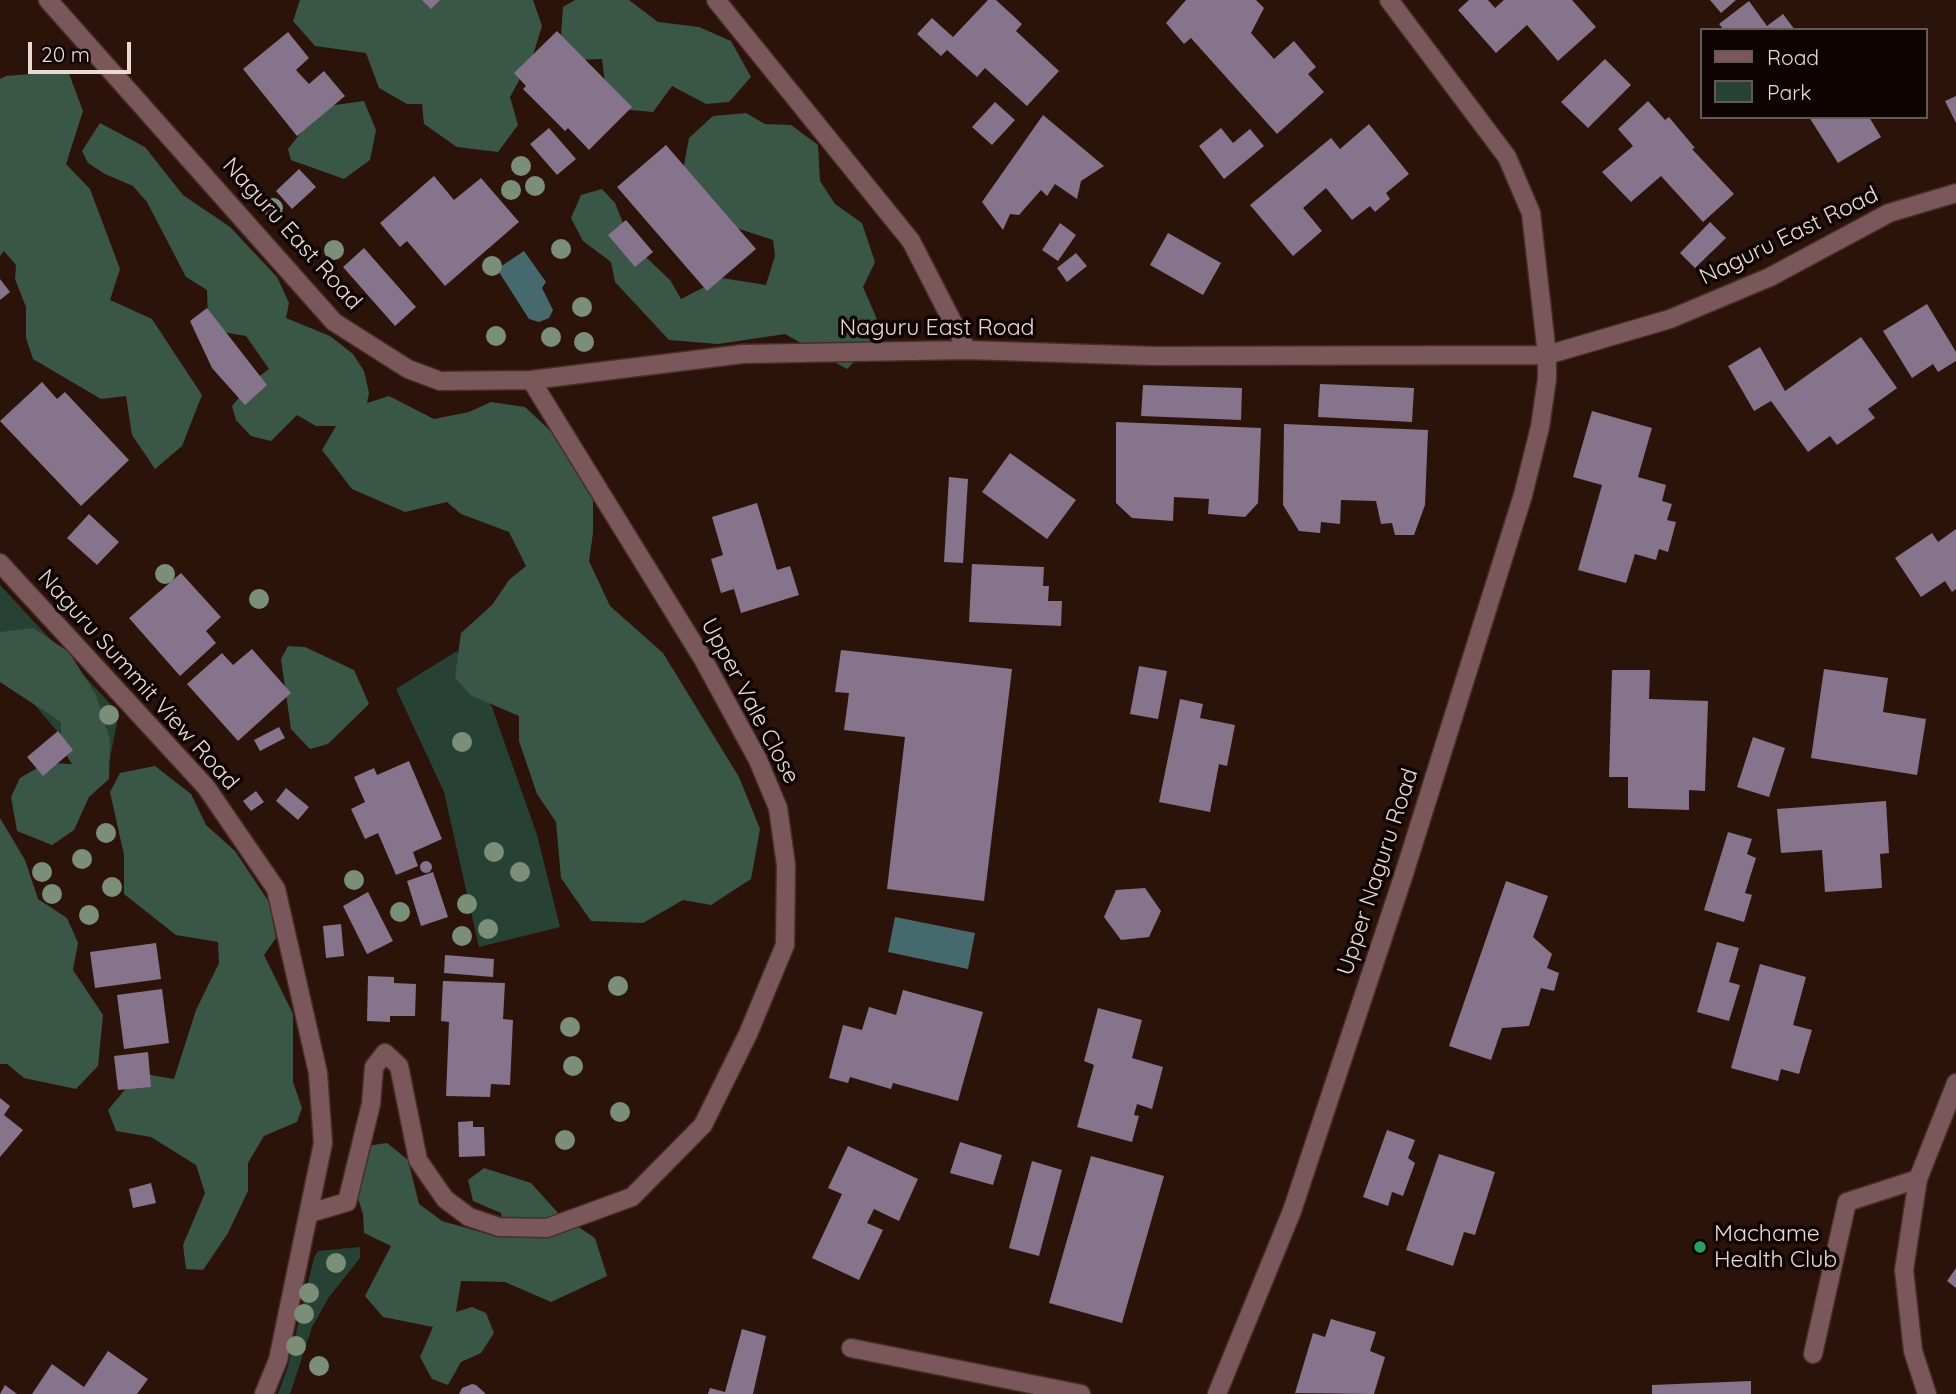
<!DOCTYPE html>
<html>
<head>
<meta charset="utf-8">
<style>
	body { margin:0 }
	#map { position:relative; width:1956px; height:1394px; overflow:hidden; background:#2c1309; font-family:Quicksand,sans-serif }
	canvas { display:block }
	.legend { position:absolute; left:1700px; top:28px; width:228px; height:91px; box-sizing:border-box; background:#0d0402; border:2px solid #665955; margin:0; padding:9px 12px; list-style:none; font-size:21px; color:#ecd9d2 }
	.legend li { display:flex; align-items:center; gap:14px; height:35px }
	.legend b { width:35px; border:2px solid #665955 }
	.scale { position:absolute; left:28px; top:42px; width:103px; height:32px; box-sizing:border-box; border:4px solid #ecd9d2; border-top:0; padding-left:9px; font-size:21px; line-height:24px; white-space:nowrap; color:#ecd9d2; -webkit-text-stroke:5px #0d0402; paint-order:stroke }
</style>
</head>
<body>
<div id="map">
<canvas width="1956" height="1394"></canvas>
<ul class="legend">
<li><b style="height:9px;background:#79575b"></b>Road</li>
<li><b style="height:19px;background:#274234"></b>Park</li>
</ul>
<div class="scale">20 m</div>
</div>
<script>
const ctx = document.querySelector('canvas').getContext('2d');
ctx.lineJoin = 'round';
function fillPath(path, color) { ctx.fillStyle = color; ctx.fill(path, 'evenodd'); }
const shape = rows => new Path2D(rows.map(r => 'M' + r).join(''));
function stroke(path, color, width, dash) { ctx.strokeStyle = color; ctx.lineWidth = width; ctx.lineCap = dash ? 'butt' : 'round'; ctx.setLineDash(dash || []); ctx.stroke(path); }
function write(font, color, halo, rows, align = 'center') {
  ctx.font = font + ' Quicksand,sans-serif'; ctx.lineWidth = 7; ctx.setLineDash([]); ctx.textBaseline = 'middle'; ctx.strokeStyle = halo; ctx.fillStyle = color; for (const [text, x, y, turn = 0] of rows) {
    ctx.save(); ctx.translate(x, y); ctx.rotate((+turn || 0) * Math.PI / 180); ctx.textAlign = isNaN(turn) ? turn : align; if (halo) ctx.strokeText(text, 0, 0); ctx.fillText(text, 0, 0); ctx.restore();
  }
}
fillPath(shape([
	[0,585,115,709,117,724,108,767,73,750,0,664],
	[457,651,492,707,537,835,560,927,479,947,444,792,396,689],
	[360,1247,360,1258,329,1297,312,1327,290,1394,278,1394,288,1366,314,1258,318,1251]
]), '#274234');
fillPath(shape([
	[300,0,533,0,542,26,533,55,510,97,518,125,498,152,457,147,424,124,422,104,407,104,379,88,366,53,315,46,293,21],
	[575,0,629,0,658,22,699,27,731,41,751,77,729,102,706,104,672,86,653,112,608,108,602,59,573,60,560,50,563,7],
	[68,71,83,111,66,164,90,189,120,269,110,300,152,319,202,395,182,446,155,469,132,435,126,396,101,399,33,359,26,338,26,307,15,279,16,265,4,251,0,256,0,79,6,76],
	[364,101,376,130,370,160,344,179,291,160,288,149,321,107],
	[746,113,765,124,791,125,818,145,820,181,835,204,862,223,875,262,863,287,883,333,847,369,785,334,718,344,669,340,615,282,611,262,583,241,571,218,581,195,602,189,615,203,631,243,670,280,681,299,722,278,766,285,775,256,773,240,715,221,681,181,689,138,713,116],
	[100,123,145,147,183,195,230,227,277,277,289,303,286,318,330,336,353,354,364,371,369,393,367,403,389,396,434,419,469,412,491,402,525,407,555,435,593,498,593,533,589,561,610,606,663,653,739,777,760,829,751,879,711,905,683,900,643,923,591,921,561,878,556,822,537,794,519,741,519,716,470,695,455,677,461,633,492,605,509,580,526,566,509,532,461,514,447,502,405,512,352,489,322,450,336,426,316,426,297,415,271,441,251,436,236,420,232,406,253,381,269,369,246,336,217,331,208,319,207,290,186,277,147,202,133,186,105,174,88,163,82,151],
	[33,628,69,652,96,695,110,740,109,779,89,797,74,830,52,845,17,831,11,797,20,778,46,763,72,764,61,747,61,722,0,682,0,632],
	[288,646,305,647,354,670,369,704,328,744,310,749,291,729,281,659],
	[155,766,191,794,206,825,235,851,269,902,276,938,264,955,293,1014,293,1082,302,1108,297,1122,264,1136,248,1163,248,1191,228,1233,203,1270,186,1269,183,1245,205,1193,196,1165,151,1137,116,1131,108,1110,139,1073,174,1079,196,1010,219,963,218,942,176,935,124,894,124,855,110,792,120,773],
	[0,818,25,860,38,899,67,918,78,943,73,970,103,1015,98,1066,76,1089,24,1078,7,1064,0,1064],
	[387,1143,408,1160,419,1204,442,1221,491,1235,504,1236,501,1213,473,1201,468,1180,484,1168,531,1183,559,1214,595,1238,607,1276,551,1302,505,1282,461,1281,456,1312,472,1307,486,1313,494,1333,481,1353,461,1362,448,1385,432,1379,420,1357,433,1327,383,1317,365,1296,391,1246,364,1233,363,1214,348,1168,353,1148]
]), '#3a5647');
fillPath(shape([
	[524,251,546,282,542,288,553,310,549,318,539,322,529,319,497,269],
	[895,917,975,933,968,969,888,952]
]), '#45696d');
fillPath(shape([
	[422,0,440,0,431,9],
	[988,0,996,0,1022,24,1016,31,1059,71,1027,106,985,68,977,77,947,50,941,56,917,34,932,18,953,37],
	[1186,0,1256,0,1264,8,1251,33,1274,59,1294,41,1316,67,1308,74,1324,92,1277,134,1191,38,1184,44,1166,23],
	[1469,0,1488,0,1495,8,1504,0,1572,0,1596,27,1558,61,1527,25,1496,53,1458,10],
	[1710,0,1736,0,1721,13],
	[1749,1,1767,26,1783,14,1795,30,1724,30,1719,24],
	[557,31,632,107,589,150,568,128,565,131,523,89,526,86,514,73],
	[288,32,309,58,296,70,309,84,324,71,345,96,297,136,243,69],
	[1605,59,1631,85,1588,128,1561,102],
	[1956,96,1956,123,1945,101],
	[1648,101,1665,120,1669,117,1695,148,1692,149,1734,194,1703,222,1661,176,1631,202,1602,172,1633,146,1618,129],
	[995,102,1015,120,992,145,972,127],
	[1043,115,1104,166,1081,181,1077,199,1055,184,1047,196,1041,190,1019,215,1010,214,1003,230,982,202],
	[1809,117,1869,117,1881,137,1838,163],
	[1369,124,1409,174,1386,193,1390,199,1375,212,1370,206,1352,220,1326,188,1303,208,1322,231,1293,256,1250,205,1331,138,1340,149],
	[549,128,576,159,557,175,530,144],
	[1221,128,1233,143,1250,129,1264,146,1224,179,1199,146],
	[666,145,756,249,707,291,617,187],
	[299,169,316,187,292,209,276,191],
	[434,176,454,200,481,178,519,222,445,286,407,241,400,247,380,223],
	[626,220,653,252,635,267,608,235],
	[1710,222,1726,238,1695,268,1680,253],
	[1060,223,1076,235,1058,261,1042,250],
	[1168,233,1221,263,1203,295,1150,265],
	[364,248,416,307,395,326,343,267],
	[1076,253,1087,266,1067,282,1057,268],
	[0,279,10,292,0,300],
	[1927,304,1956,352,1956,361,1938,372,1933,364,1912,378,1883,331],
	[207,308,267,385,245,405,212,368,190,321],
	[1861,337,1897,388,1868,409,1875,418,1837,445,1830,436,1808,452,1771,401,1754,411,1728,366,1760,347,1785,391],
	[42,382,57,399,65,392,129,460,81,506,0,421],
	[1320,384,1414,388,1412,422,1318,417],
	[1143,385,1242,388,1241,420,1141,416],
	[1592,411,1652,428,1638,477,1666,485,1662,501,1672,504,1667,520,1676,522,1668,552,1659,549,1656,560,1635,554,1626,583,1578,570,1602,485,1573,477],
	[1116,422,1261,428,1258,503,1245,517,1208,514,1209,499,1174,497,1173,521,1132,518,1116,503],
	[1284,424,1428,430,1425,505,1414,535,1395,535,1392,523,1381,524,1376,501,1341,500,1340,524,1321,522,1320,533,1299,531,1283,505],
	[1010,453,1076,500,1047,539,982,492],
	[949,477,968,479,963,563,944,562],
	[757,503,777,570,790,566,799,595,741,613,734,589,721,593,711,559,723,555,712,517],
	[89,514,119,542,97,565,67,538],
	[1956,529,1956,589,1952,592,1945,581,1921,597,1895,558,1932,533,1938,542],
	[972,564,1044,567,1043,586,1049,586,1048,601,1062,601,1061,626,969,622],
	[181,573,221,617,206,631,216,643,180,676,129,618],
	[252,649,291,693,238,741,187,684,222,653,233,665],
	[841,650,1012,669,984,901,887,889,905,737,844,730,849,693,835,692],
	[1139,666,1167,671,1158,719,1130,714],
	[1824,669,1888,678,1883,712,1926,719,1917,775,1811,758],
	[1612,670,1650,670,1649,699,1708,701,1705,791,1689,790,1689,810,1628,808,1628,777,1609,777],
	[1180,699,1203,704,1200,718,1235,725,1227,766,1219,764,1210,812,1159,802],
	[279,727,285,738,260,751,254,740],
	[58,731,73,750,43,776,27,757],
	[1753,737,1785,748,1769,797,1737,787],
	[409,761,442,839,413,852,418,866,396,875,378,833,365,839,351,809,365,802,354,777,374,768,377,775],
	[286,788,309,807,298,820,276,801],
	[256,791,264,802,251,811,243,801],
	[1886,801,1889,853,1880,854,1882,888,1825,892,1822,850,1781,853,1777,809],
	[1728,832,1752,839,1747,854,1756,858,1745,893,1752,895,1744,922,1704,910],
	'420 867a6 6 0 1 1 12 0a6 6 0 1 1-12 0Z',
	[433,872,448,917,421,926,407,881],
	[1506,881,1548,896,1533,937,1552,954,1547,968,1559,973,1554,991,1541,988,1529,1026,1502,1028,1491,1060,1449,1046],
	[1145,888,1161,911,1149,937,1121,940,1104,917,1116,890],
	[368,892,393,941,367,954,343,906],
	[341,924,344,956,326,958,323,926],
	[1717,942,1739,948,1729,982,1740,985,1729,1021,1697,1012],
	[156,943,161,979,95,988,90,952],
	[445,955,494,959,493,977,444,973],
	[1760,964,1806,977,1793,1025,1812,1030,1799,1074,1781,1069,1778,1081,1731,1068],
	[368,976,394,977,394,983,416,984,415,1016,390,1016,390,1022,367,1021],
	[443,981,505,983,503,1019,513,1020,510,1085,491,1084,490,1097,446,1096,449,1022,441,1021],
	[162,989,169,1043,124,1049,117,995],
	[903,990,983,1012,958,1101,893,1083,891,1089,850,1077,848,1083,829,1078,843,1025,862,1030,869,1007,896,1015],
	[1098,1008,1142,1020,1132,1058,1163,1067,1152,1109,1137,1104,1134,1115,1139,1116,1132,1142,1077,1127,1094,1065,1084,1061],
	[148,1052,151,1087,118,1090,114,1056],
	[0,1098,10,1106,4,1115,23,1130,0,1157],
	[473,1121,473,1127,484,1127,485,1156,459,1157,458,1122],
	[1387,1130,1415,1140,1408,1158,1415,1163,1403,1196,1392,1192,1388,1206,1363,1197],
	[960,1142,1002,1155,993,1185,950,1173],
	[848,1146,918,1179,899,1221,874,1209,867,1223,883,1230,859,1280,812,1258,842,1194,828,1188],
	[1439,1154,1495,1172,1475,1235,1464,1232,1453,1266,1406,1250],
	[1091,1156,1164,1176,1122,1323,1049,1303],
	[1032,1161,1062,1170,1039,1256,1009,1248],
	[151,1183,156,1203,133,1208,129,1189],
	[1956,1268,1956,1288,1947,1281],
	[1331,1319,1376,1332,1370,1351,1385,1357,1374,1394,1295,1393,1313,1333,1325,1337],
	[742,1329,766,1336,753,1394,708,1394,710,1388,725,1392],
	[108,1351,148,1379,137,1394,32,1394,52,1364,84,1387],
	[1751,1381,1751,1394,1652,1394,1652,1385],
	[472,1384,476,1385,486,1394,459,1394,462,1388],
	[5,1385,17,1394,0,1394]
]), '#85748c');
const service = shape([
	[1813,1354,1847,1202,1918,1179]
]);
const minor = shape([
	[48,0,334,322,408,369,440,381,531,380,743,354,967,350,1154,356,1547,355,1670,319,1770,277,1889,213,1956,193],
	[716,0,911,241,967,350],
	[0,563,206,787,276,889,318,1073,323,1143,278,1360,264,1394],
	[310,1213,347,1202,371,1104,374,1067,385,1053,399,1066,418,1160,445,1199,469,1217,499,1227,547,1228,632,1197,703,1125,748,1034,785,945,786,865,778,808,758,760,703,659,531,380],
	[851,1348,1081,1394],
	[1217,1394,1292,1211,1403,877,1523,495,1540,427,1547,379,1547,355,1531,213,1507,157,1389,0],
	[1927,1394,1913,1351,1904,1270,1918,1179,1956,1083]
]);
stroke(service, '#472f25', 21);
stroke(minor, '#472f25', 21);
stroke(service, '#79575b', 18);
stroke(minor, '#79575b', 18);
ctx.fillStyle = '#7a8e78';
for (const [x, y] of [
	[521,166],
	[535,186],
	[511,190],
	[273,208],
	[561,249],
	[334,250],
	[492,266],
	[582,307],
	[496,336],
	[551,337],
	[584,342],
	[165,574],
	[259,599],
	[109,715],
	[462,742],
	[106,833],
	[494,852],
	[82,859],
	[42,872],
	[520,872],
	[354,880],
	[112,887],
	[52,894],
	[467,904],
	[400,912],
	[89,915],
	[488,929],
	[462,936],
	[618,986],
	[570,1027],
	[573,1066],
	[620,1112],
	[565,1140],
	[336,1263],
	[309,1293],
	[304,1314],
	[296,1346],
	[319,1366]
]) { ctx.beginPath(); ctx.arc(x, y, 10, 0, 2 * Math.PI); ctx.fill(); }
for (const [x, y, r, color] of [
	[1700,1247,7,"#2e9e5b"]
]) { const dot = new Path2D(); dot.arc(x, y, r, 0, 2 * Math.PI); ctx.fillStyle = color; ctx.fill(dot); stroke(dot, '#0d0402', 2.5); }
write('23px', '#ecd9d2', '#0d0402', [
	["Naguru East Road",292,234,48],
	["Naguru East Road",1789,236,-26],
	["Naguru East Road",937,328],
	["Naguru Summit View Road",138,680,48],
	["Upper Vale Close",750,701,62],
	["Upper Naguru Road",1378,872,-72]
]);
write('23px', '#ecd9d2', '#0d0402', [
	["Machame",1714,1234],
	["Health Club",1714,1260]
], 'left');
</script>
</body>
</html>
